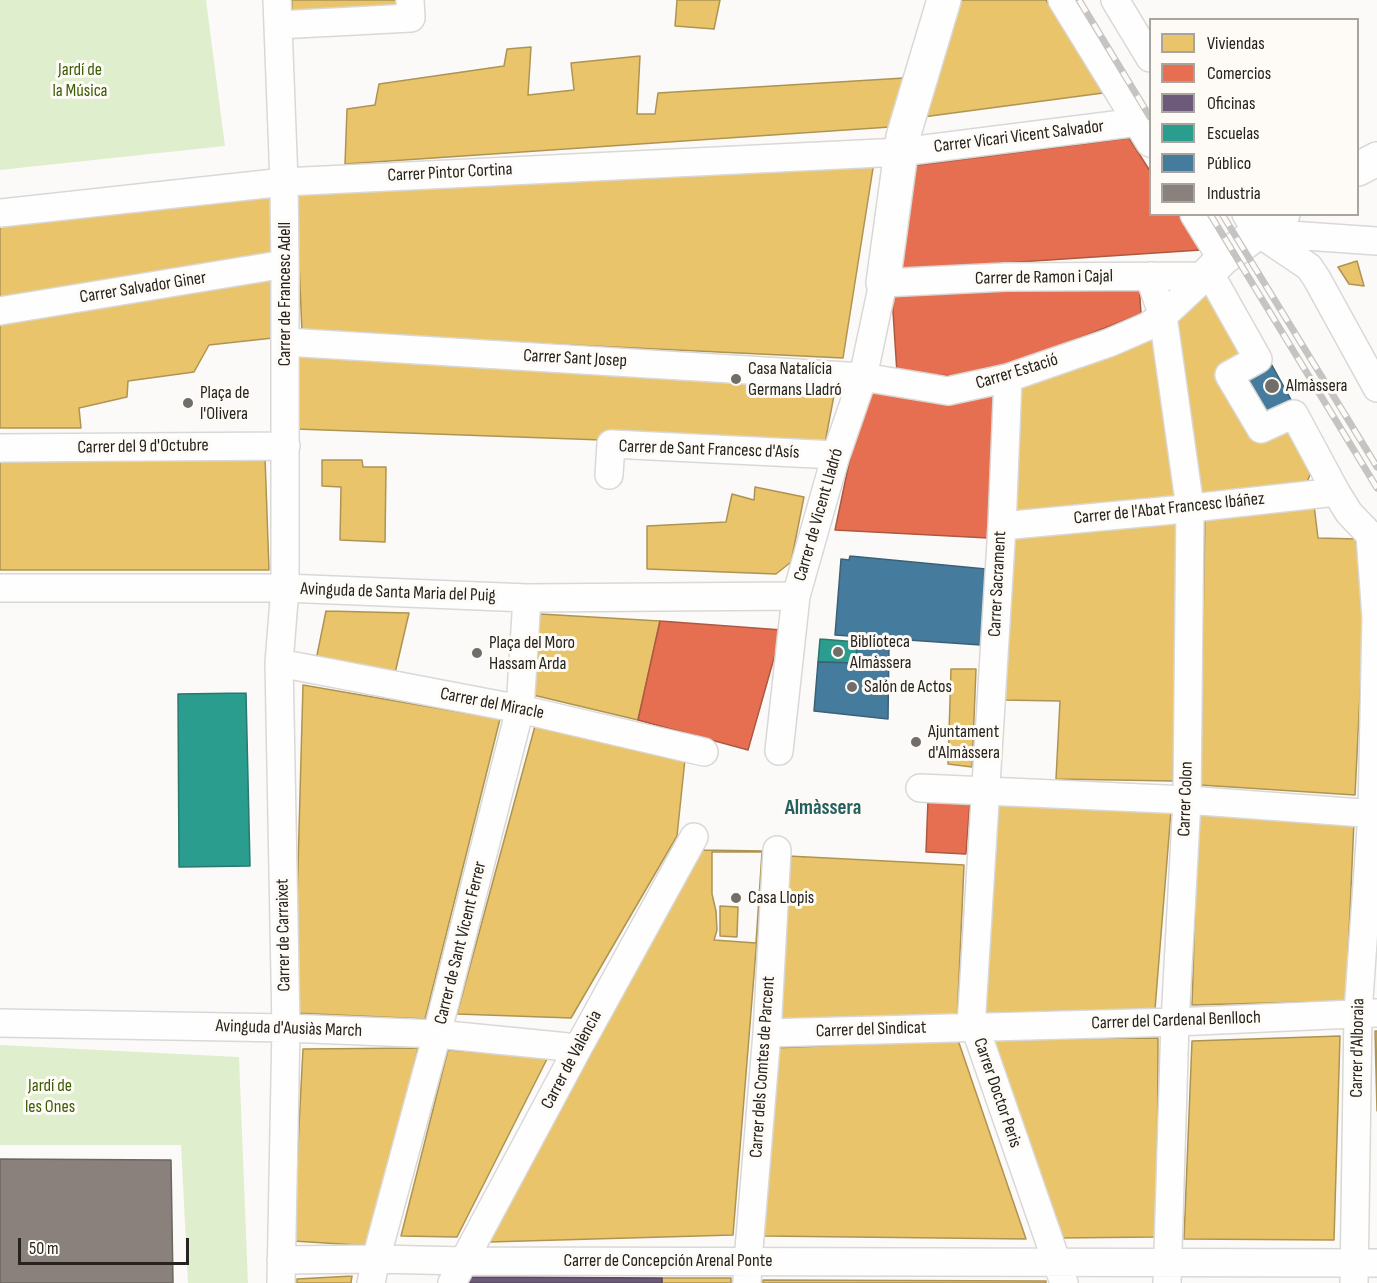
<!DOCTYPE html>
<html>
<head>
<meta charset="utf-8">
<style>
	body { margin:0 }
	#map { position:relative; width:1377px; height:1283px; overflow:hidden; background:#fcfaf8; font-family:"Sofia Sans Condensed",sans-serif }
	canvas { display:block }
	.legend { position:absolute; left:1149px; top:18px; width:210px; height:198px; box-sizing:border-box; background:#fefbf6; border:2px solid #a8a5a0; margin:0; padding:8px 10px; list-style:none; font-size:18px; color:#26231e }
	.legend li { display:flex; align-items:center; gap:12px; height:30px }
	.legend b { width:30px; border:2px solid #a8a5a0 }
	.scale { position:absolute; left:18px; top:1238px; width:171px; height:27px; box-sizing:border-box; border:3px solid #26231e; border-top:0; padding-left:8px; font-size:18px; line-height:21px; white-space:nowrap; color:#26231e; -webkit-text-stroke:4px #fefbf6; paint-order:stroke }
</style>
</head>
<body>
<div id="map">
<canvas width="1377" height="1283"></canvas>
<ul class="legend">
<li><b style="height:16px;background:#e9c46a"></b>Viviendas</li>
<li><b style="height:16px;background:#e76f51"></b>Comercios</li>
<li><b style="height:16px;background:#6d597a"></b>Oficinas</li>
<li><b style="height:16px;background:#2a9d8f"></b>Escuelas</li>
<li><b style="height:16px;background:#457b9d"></b>Público</li>
<li><b style="height:16px;background:#8a817c"></b>Industria</li>
</ul>
<div class="scale">50 m</div>
</div>
<script>
const ctx = document.querySelector('canvas').getContext('2d');
ctx.lineJoin = 'round';
function fillPath(path, color) { ctx.fillStyle = color; ctx.fill(path, 'evenodd'); }
const shape = rows => new Path2D(rows.map(r => 'M' + r).join(''));
function stroke(path, color, width, dash) { ctx.strokeStyle = color; ctx.lineWidth = width; ctx.lineCap = dash ? 'butt' : 'round'; ctx.setLineDash(dash || []); ctx.stroke(path); }
function write(font, color, halo, rows, align = 'center') {
  ctx.font = font + ' "Sofia Sans Condensed",sans-serif'; ctx.lineWidth = 6; ctx.setLineDash([]); ctx.textBaseline = 'middle'; ctx.strokeStyle = halo; ctx.fillStyle = color; for (const [text, x, y, turn = 0] of rows) {
    ctx.save(); ctx.translate(x, y); ctx.rotate((+turn || 0) * Math.PI / 180); ctx.textAlign = isNaN(turn) ? turn : align; if (halo) ctx.strokeText(text, 0, 0); ctx.fillText(text, 0, 0); ctx.restore();
  }
}
fillPath(shape([
	[0,0,206,0,225,146,0,170],
	[0,1045,239,1057,248,1283,188,1283,181,1145,0,1145]
]), '#dfefce');
const homes = shape([
	[292,0,402,0,402,11,292,18,292,0],
	[677,0,720,0,714,29,675,26,677,0],
	[956,0,1046,0,1103,93,923,117,956,0],
	[531,47,528,95,574,90,571,63,640,56,637,114,655,114,658,93,904,78,890,127,345,164,347,109,375,105,379,84,504,66,507,49,531,47],
	[874,162,843,358,302,332,296,193,874,162],
	[271,195,273,257,0,302,0,224,271,195],
	[1357,261,1364,286,1349,284,1338,267,1357,261],
	[271,276,273,338,209,345,194,372,128,381,127,397,79,408,81,428,0,428,0,320,271,276],
	[1210,292,1247,352,1221,374,1262,439,1294,423,1316,462,1305,486,1202,496,1174,317,1210,292],
	[1152,333,1178,499,1011,517,1018,383,1152,333],
	[297,356,836,385,824,448,296,429,297,356],
	[0,453,265,457,269,570,0,570,0,453],
	[322,460,362,460,363,467,386,467,385,542,340,540,341,487,322,486,322,460],
	[755,487,804,497,791,562,776,574,647,569,647,526,726,522,732,494,754,500,755,487],
	[1314,505,1318,538,1356,539,1364,613,1355,795,1200,785,1205,516,1314,505],
	[1179,522,1173,781,1056,779,1060,701,1002,700,1013,536,1179,522],
	[326,611,409,613,395,673,316,660,326,611],
	[540,614,660,621,638,720,533,695,540,614],
	[951,669,976,669,972,767,948,764,951,669],
	[303,685,500,719,425,1019,294,1013,303,685],
	[535,726,685,759,677,836,571,1018,457,1014,535,726],
	[998,804,1171,811,1155,1009,985,1013,998,804],
	[1198,814,1354,821,1346,1001,1192,1005,1198,814],
	[701,850,764,851,733,1235,489,1242,701,850],
	[712,852,762,852,756,943,714,940,717,930,716,911,712,894,712,852],
	[720,906,738,907,737,937,720,936,720,906],
	[788,856,964,865,957,1022,779,1019,788,856],
	[1375,1031,1377,1031,1377,1111,1375,1031],
	[1340,1036,1334,1240,1184,1239,1192,1041,1340,1036],
	[1158,1038,1157,1237,1059,1238,993,1039,1158,1038],
	[958,1040,1026,1239,764,1236,774,1048,958,1040],
	[418,1048,373,1246,293,1241,303,1049,418,1048],
	[448,1050,548,1057,457,1237,401,1236,448,1050],
	[352,1276,351,1283,297,1283,297,1279,352,1276],
	[662,1278,731,1278,731,1283,662,1283,662,1278],
	[763,1280,1046,1281,1046,1283,763,1283,763,1280]
]);
fillPath(homes, '#e9c46a');
stroke(homes, '#ae9453', 1.5);
const shops = shape([
	[1129,138,1150,171,1150,214,1178,214,1201,250,897,270,911,166,1129,138],
	[1139,282,1141,314,978,377,897,373,892,296,1139,282],
	[865,387,997,388,988,538,835,530,865,387],
	[660,621,782,630,748,750,638,720,660,621],
	[928,800,970,801,966,854,926,852,928,800]
]);
fillPath(shops, '#e76f51');
stroke(shops, '#ad5842', 1.5);
const offices = shape([
	[470,1277,662,1278,662,1283,467,1283,470,1277]
]);
fillPath(offices, '#6d597a');
stroke(offices, '#58495e', 1.5);
const schools = shape([
	[820,639,858,642,855,663,818,662,820,639],
	[246,693,250,866,179,867,178,694,246,693]
]);
fillPath(schools, '#2a9d8f');
stroke(schools, '#29786d', 1.5);
const public = shape([
	[1269,360,1294,405,1268,418,1245,374,1269,360],
	[850,556,986,569,981,645,835,635,841,559,849,560,850,556],
	[858,642,889,644,888,719,814,711,818,662,855,663,858,642]
]);
fillPath(public, '#457b9d');
stroke(public, '#3c6177', 1.5);
const industry = shape([
	[0,1159,171,1160,173,1283,0,1283,0,1159]
]);
fillPath(industry, '#8a817c');
stroke(industry, '#6c6560', 1.5);
const street = shape([
	[277,0,284,182,285,264,285,588,279,663,286,1028,281,1283],
	[1062,0,1150,143],
	[1115,0,1150,58],
	[278,25,411,18,410,0],
	[0,213,284,182,901,152,1138,122],
	[1194,214,1222,259],
	[1246,214,1257,232,1309,267,1317,279,1377,388],
	[1261,233,1377,241],
	[1209,272,1258,359,1229,375,1261,429,1294,414,1336,492,1349,513,1370,535,1376,617,1372,813,1358,1013,1354,1283],
	[0,311,285,264],
	[286,342,863,377,948,391,1008,378,1109,343,1146,327,1163,316,1153,287,1152,276],
	[1008,378,1002,526,971,1027,975,1027,1064,1283],
	[0,448,286,446],
	[609,475,611,444,836,455],
	[1002,526,1174,510,1336,492],
	[0,588,285,588,527,598,796,596],
	[279,663,520,709,704,752],
	[779,751,796,596,836,455,863,377,883,283,1006,277,1206,276],
	[920,788,1187,800,1377,814],
	[0,1023,286,1028,437,1034,578,1048],
	[767,1033,1175,1022,1377,1013],
	[281,1260,376,1259,464,1261,1377,1263],
	[371,1283,376,1259,437,1034,520,709,527,598],
	[452,1283,578,1048,694,837],
	[747,1283,748,1261,767,1033,777,850],
	[1167,1283,1175,1022,1187,800,1190,508,1163,316,1206,276]
]);
const secondary = shape([
	[1358,169,1377,159],
	[1206,276,1222,259,1283,214],
	[883,283,903,137,944,0]
]);
stroke(street, '#dad8d4', 30);
stroke(secondary, '#dad8d4', 36);
stroke(street, '#fffefe', 27);
stroke(secondary, '#fffefe', 33);
const rail = shape([
	[1079,0,1150,117],
	[1210,214,1377,488],
	[1222,214,1377,467]
]);
stroke(rail, '#c6c4c3', 7);
stroke(rail, '#fefbf6', 4.5, [14]);
for (const [x, y, r, color] of [
	[736,379,6,"#716e6a"],
	[1272,386,8,"#716e6a"],
	[188,403,6,"#716e6a"],
	[838,652,6,"#716e6a"],
	[477,653,6,"#716e6a"],
	[852,687,6,"#716e6a"],
	[916,742,6,"#716e6a"],
	[736,898,6,"#716e6a"]
]) { const dot = new Path2D(); dot.arc(x, y, r, 0, 2 * Math.PI); ctx.fillStyle = color; ctx.fill(dot); stroke(dot, '#fefbf6', 2); }
write('18px', '#3b5d05', '#fefbf6', [
	["Jardí de",80,70],
	["la Música",80,91],
	["Jardí de",50,1086],
	["les Ones",50,1107]
]);
write('18px', '#26231e', '#fefbf6', [
	["Carrer Vicari Vicent Salvador",1019,137,-7],
	["Carrer Pintor Cortina",450,173,-3],
	["Carrer de Ramon i Cajal",1044,278,-1],
	["Carrer Salvador Giner",143,288,-9],
	["Carrer de Francesc Adell",285,294,-90],
	["Carrer Sant Josep",575,359,3],
	["Carrer Estació",1017,372,-17],
	["Carrer del 9 d'Octubre",143,447,-1],
	["Carrer de Sant Francesc d'Asís",709,450,2],
	["Carrer de l'Abat Francesc Ibáñez",1169,509,-6],
	["Carrer de Vicent Lladró",819,515,-74],
	["Carrer Sacrament",998,584,-87],
	["Avinguda de Santa Maria del Puig",398,593,2],
	["Carrer del Miracle",492,704,11],
	["Carrer Colon",1186,799,-88],
	["Carrer de Carraixet",284,935,-91],
	["Carrer de Sant Vicent Ferrer",461,943,-76],
	["Carrer del Cardenal Benlloch",1176,1021,-2],
	["Avinguda d'Ausiàs March",289,1029,2],
	["Carrer del Sindicat",871,1030,-2],
	["Carrer d'Alboraia",1358,1048,-89],
	["Carrer de València",572,1060,-62],
	["Carrer dels Comtes de Parcent",763,1067,-86],
	["Carrer Doctor Peris",997,1093,71],
	["Carrer de Concepción Arenal Ponte",668,1261]
]);
write('18px', '#26231e', '#fefbf6', [
	["Casa Natalícia",748,369],
	["Germans Lladró",748,390],
	["Almàssera",1286,386],
	["Plaça de",200,393],
	["l'Olivera",200,414],
	["Biblioteca",850,642],
	["Almàssera",850,663],
	["Plaça del Moro",489,643],
	["Hassam Arda",489,664],
	["Salón de Actos",864,687],
	["Ajuntament",928,732],
	["d'Almàssera",928,753],
	["Casa Llopis",748,898]
], 'left');
write('bold 21px', '#256060', '#fefbf6', [
	["Almàssera",823,809]
]);
</script>
</body>
</html>
